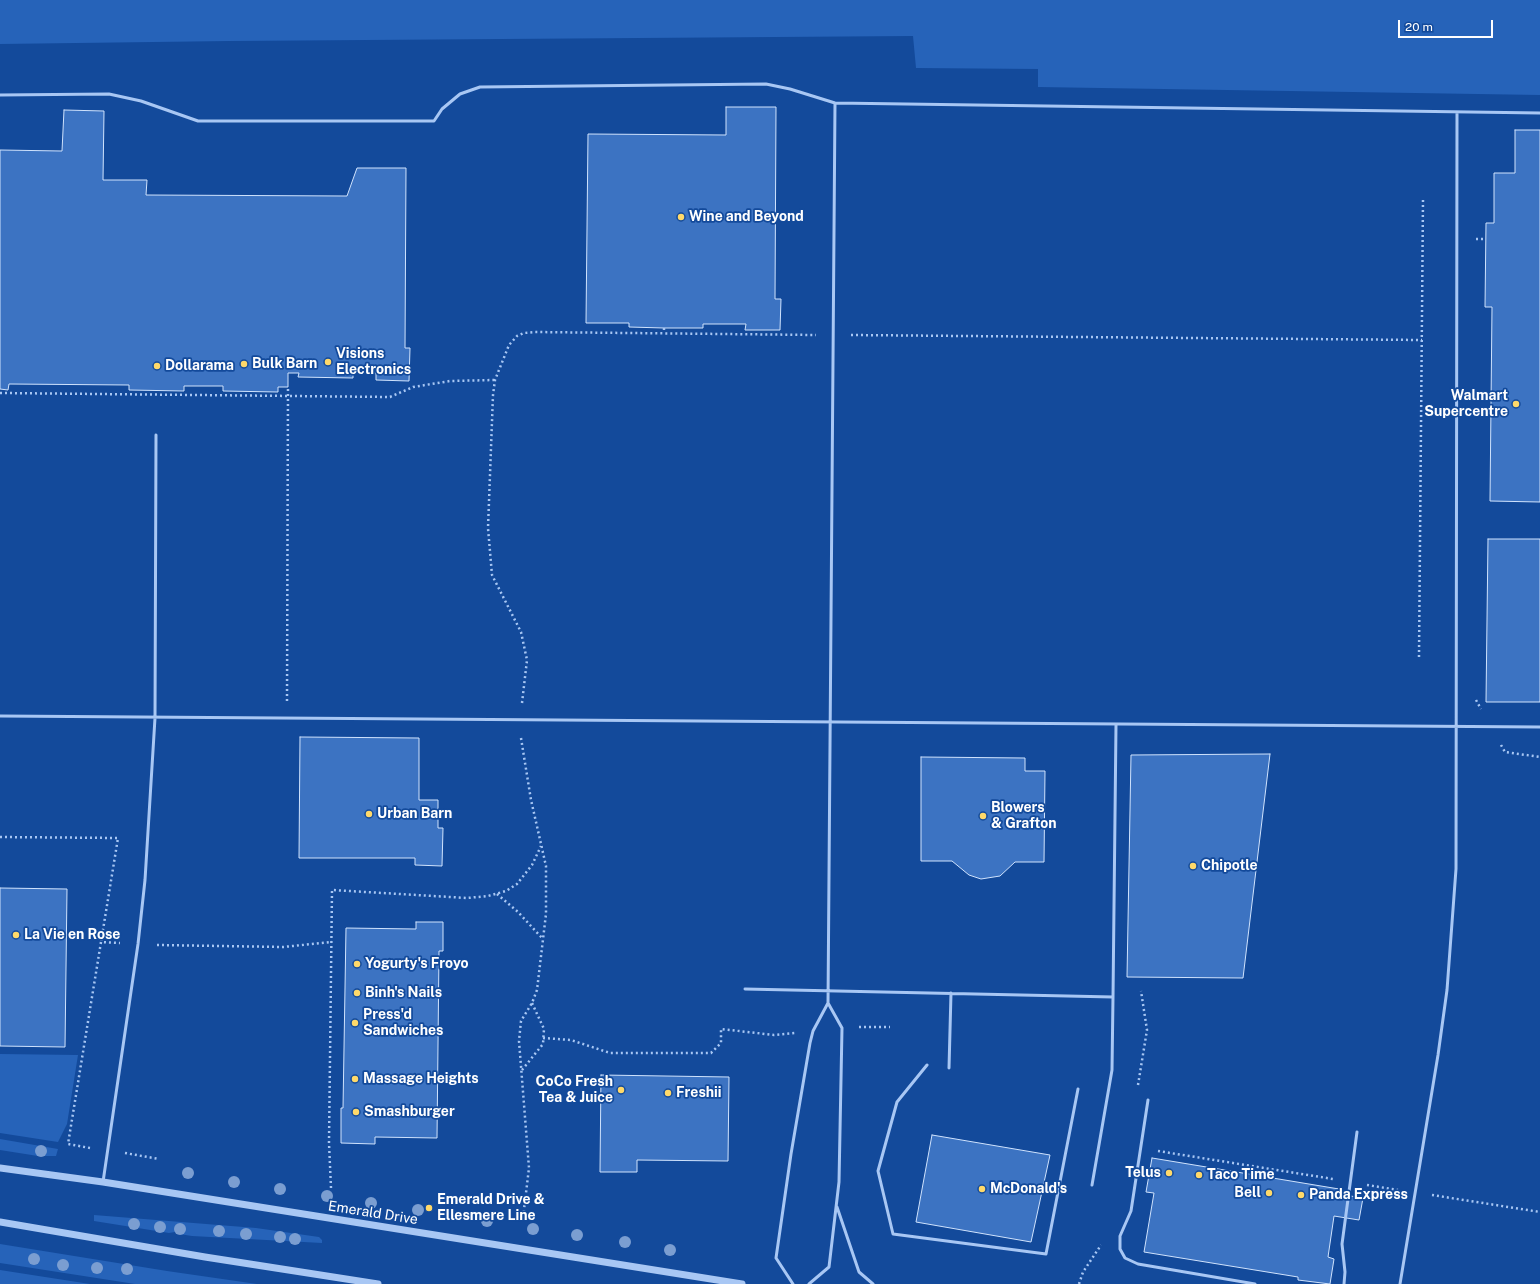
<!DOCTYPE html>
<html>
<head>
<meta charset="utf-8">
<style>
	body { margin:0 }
	#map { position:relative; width:1540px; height:1284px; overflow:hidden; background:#134a9b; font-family:"Public Sans",sans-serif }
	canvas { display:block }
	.scale { position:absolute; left:1398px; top:20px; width:95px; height:18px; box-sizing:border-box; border:2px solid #fff; border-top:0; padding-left:5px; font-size:12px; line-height:14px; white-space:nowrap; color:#fff; -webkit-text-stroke:3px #134a9b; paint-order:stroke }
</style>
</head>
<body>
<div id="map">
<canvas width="1540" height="1284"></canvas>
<div class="scale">20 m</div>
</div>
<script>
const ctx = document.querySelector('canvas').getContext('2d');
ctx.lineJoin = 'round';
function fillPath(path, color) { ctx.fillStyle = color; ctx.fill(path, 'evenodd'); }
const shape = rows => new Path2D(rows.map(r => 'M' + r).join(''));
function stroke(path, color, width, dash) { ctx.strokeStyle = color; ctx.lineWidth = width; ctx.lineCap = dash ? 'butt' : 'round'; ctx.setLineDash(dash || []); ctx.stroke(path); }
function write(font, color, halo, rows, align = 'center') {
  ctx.font = font + ' "Public Sans",sans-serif'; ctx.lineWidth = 3.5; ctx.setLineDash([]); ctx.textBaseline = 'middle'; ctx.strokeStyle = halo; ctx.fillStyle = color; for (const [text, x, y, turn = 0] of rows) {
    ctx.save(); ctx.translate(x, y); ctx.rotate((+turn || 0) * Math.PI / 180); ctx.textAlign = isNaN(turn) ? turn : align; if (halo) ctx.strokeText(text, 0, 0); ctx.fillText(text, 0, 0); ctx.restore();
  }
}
fillPath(shape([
	[0,0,1540,0,1540,95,1038,87,1038,69,916,68,913,36,230,41,0,44],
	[0,1054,78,1055,67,1124,58,1142,0,1133],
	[0,1139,58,1149,56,1156,38,1156,0,1150],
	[94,1215,256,1228,319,1237,322,1240,322,1243,192,1236,179,1234,175,1232,169,1233,94,1221],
	[0,1244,167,1271,257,1284,135,1284,0,1263],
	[0,1270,90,1284,0,1284]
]), '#2663b9');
const building = shape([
	[726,107,776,107,775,299,781,299,780,330,745,330,746,324,703,324,703,328,664,328,629,327,629,323,586,323,588,134,726,135,726,107],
	[64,110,104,111,103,180,147,180,146,195,347,196,357,168,406,168,405,348,410,348,409,381,376,380,376,373,353,373,353,378,298,377,299,373,288,373,288,387,278,387,278,392,223,391,223,386,184,386,184,391,129,390,129,385,9,384,8,390,0,389,0,150,62,151,64,110],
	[1515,130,1540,130,1540,502,1490,501,1492,307,1485,307,1486,223,1494,223,1494,173,1515,173,1515,130],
	[1488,539,1540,539,1540,702,1486,702,1488,539],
	[300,737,419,738,419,800,438,800,438,828,443,828,442,866,415,865,415,858,299,858,300,737],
	[1270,754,1243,978,1127,977,1131,755,1270,754],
	[921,757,1025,758,1025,771,1045,771,1044,862,1015,862,1000,876,981,879,969,875,952,861,921,861,921,757],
	[0,888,67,889,65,1047,0,1046,0,888],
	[416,922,443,922,443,951,439,951,437,1138,375,1137,375,1144,341,1143,341,1108,343,1108,346,928,416,929,416,922],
	[601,1075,729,1077,728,1161,637,1160,637,1172,600,1172,601,1075],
	[932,1135,1050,1155,1031,1242,916,1222,932,1135],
	[1152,1158,1339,1189,1338,1194,1363,1198,1359,1220,1334,1216,1328,1257,1334,1259,1330,1284,1298,1280,1298,1277,1144,1252,1154,1193,1146,1192,1152,1158]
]);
fillPath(building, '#3c73c2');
stroke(building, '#d0e3fd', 1);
stroke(shape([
	[1476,239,1486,239],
	[664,328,664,333],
	[851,335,1422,340],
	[0,393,390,397,413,387,450,381,495,380],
	[1419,657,1423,199],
	[1476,700,1481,709],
	[287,701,288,387],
	[522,703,527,660,521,632,492,575,488,528,493,395,495,380,509,345,517,336,524,333,535,332,816,335],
	[521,738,531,800,546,866,546,914,537,990,532,1003,521,1021,519,1041,529,1168,523,1218],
	[1501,745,1505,752,1540,757],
	[0,837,118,838,101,942],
	[497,894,518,912,543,939],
	[157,945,283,947,332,942],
	[859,1027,890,1027],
	[543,1038,571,1040,610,1053,711,1053,721,1043,721,1029,774,1035,795,1033],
	[522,1070,543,1044,544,1029,532,1003],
	[1138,1085,1147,1030,1141,991],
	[90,1148,68,1144,101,942,120,943],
	[1158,1151,1333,1179],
	[125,1153,159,1159],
	[1367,1185,1398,1190],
	[331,1188,329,1143,332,890,467,898,488,896,506,891,517,884,532,865,541,846],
	[1432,1195,1540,1212],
	[1079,1284,1083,1272,1101,1245]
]), '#a8c7f4', 2.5, [2, 3]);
stroke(shape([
	[0,95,109,94,141,101,198,121,434,121,442,109,460,94,480,87,766,84,790,89,835,103,1540,113],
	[0,716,1540,727],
	[745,989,1113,997,1116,725],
	[927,1065,897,1102,878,1171,893,1234,1046,1254,1078,1089],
	[949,1068,951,993],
	[1148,1100,1131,1211,1120,1236,1120,1249,1125,1258,1138,1264,1255,1284],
	[103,1182,138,944,145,880,155,718,156,435],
	[1092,1185,1112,1070,1113,997],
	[837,1207,859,1272,873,1284],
	[793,1284,776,1258,791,1154,810,1043,813,1031,828,1003,835,103],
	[809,1284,829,1267,839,1182,842,1028,828,1003],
	[1344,1284,1345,1272,1342,1244,1357,1132],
	[1400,1284,1438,1055,1447,990,1456,869,1457,113]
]), '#a8c7f4', 3);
stroke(shape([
	[0,1168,103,1182,742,1284],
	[0,1222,205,1257,378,1284]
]), '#a8c7f4', 7);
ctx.fillStyle = '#7b9ed1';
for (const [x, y] of [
	[41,1151],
	[188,1173],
	[234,1182],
	[280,1189],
	[327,1196],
	[371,1203],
	[418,1210],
	[487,1221],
	[134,1224],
	[160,1227],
	[180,1229],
	[533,1229],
	[219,1231],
	[246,1234],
	[577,1235],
	[280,1237],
	[295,1239],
	[625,1242],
	[670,1250],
	[34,1259],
	[63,1265],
	[97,1268],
	[127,1269]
]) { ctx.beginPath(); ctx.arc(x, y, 6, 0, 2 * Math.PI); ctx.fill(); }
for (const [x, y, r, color] of [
	[681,217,4,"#ffd96a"],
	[328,362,4,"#ffd96a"],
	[244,364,4,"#ffd96a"],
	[157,366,4,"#ffd96a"],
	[1516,404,4,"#ffd96a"],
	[369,814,4,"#ffd96a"],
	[983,816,4,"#ffd96a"],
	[1193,866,4,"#ffd96a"],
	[16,935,4,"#ffd96a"],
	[357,964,4,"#ffd96a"],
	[357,993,4,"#ffd96a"],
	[355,1023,4,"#ffd96a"],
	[355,1079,4,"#ffd96a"],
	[621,1090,4,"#ffd96a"],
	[668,1093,4,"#ffd96a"],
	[356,1112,4,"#ffd96a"],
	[1169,1173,4,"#ffd96a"],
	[1199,1175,4,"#ffd96a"],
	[982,1189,4,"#ffd96a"],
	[1269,1193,4,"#ffd96a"],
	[1301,1195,4,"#ffd96a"],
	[429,1208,4,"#ffd96a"]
]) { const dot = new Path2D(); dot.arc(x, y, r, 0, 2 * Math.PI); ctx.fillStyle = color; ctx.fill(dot); stroke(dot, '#134a9b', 1.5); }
write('bold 14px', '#fff', '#134a9b', [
	["Wine and Beyond",689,217],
	["Visions",336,354],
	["Electronics",336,370],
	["Bulk Barn",252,364],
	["Dollarama",165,366],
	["Walmart",1508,396,"right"],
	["Supercentre",1508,412,"right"],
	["Blowers",991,808],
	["& Grafton",991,824],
	["Urban Barn",377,814],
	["Chipotle",1201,866],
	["La Vie en Rose",24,935],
	["Yogurty's Froyo",365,964],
	["Binh's Nails",365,993],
	["Press'd",363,1015],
	["Sandwiches",363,1031],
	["Massage Heights",363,1079],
	["CoCo Fresh",613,1082,"right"],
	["Tea & Juice",613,1098,"right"],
	["Freshii",676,1093],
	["Smashburger",364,1112],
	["Telus",1161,1173,"right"],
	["Taco Time",1207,1175],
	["McDonald's",990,1189],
	["Bell",1261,1193,"right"],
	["Panda Express",1309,1195],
	["Emerald Drive &",437,1200],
	["Ellesmere Line",437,1216]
], 'left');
write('14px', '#fff', '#134a9b', [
	["Emerald Drive",373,1213,9]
]);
</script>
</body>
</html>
